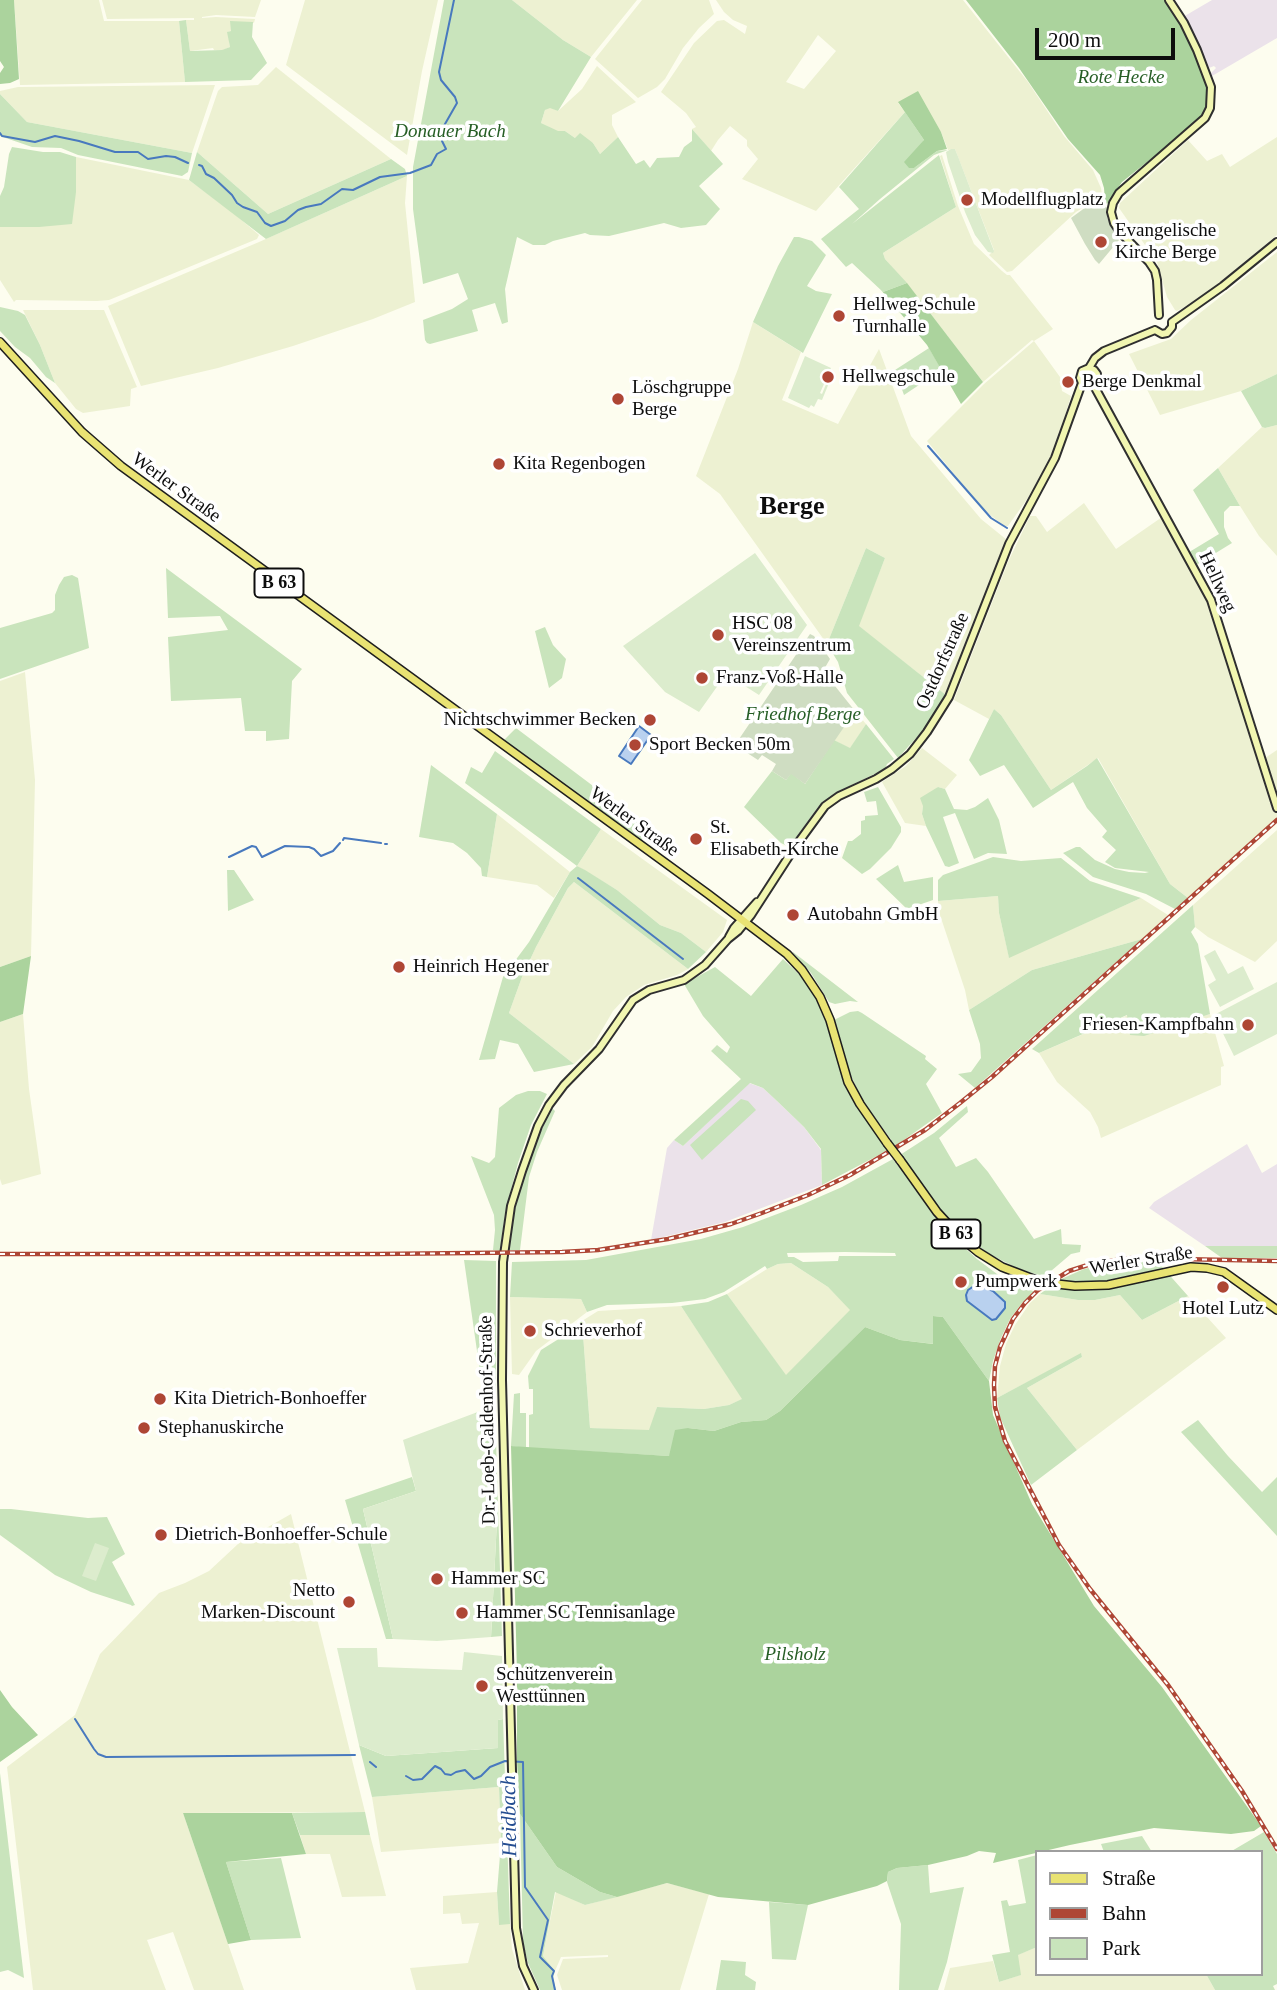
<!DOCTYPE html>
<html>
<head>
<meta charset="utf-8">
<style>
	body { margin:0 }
	#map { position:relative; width:1277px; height:1990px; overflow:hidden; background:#fdfdef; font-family:"Times New Roman",serif }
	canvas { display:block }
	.legend { position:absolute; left:1035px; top:1850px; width:228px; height:126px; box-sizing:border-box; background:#fff; border:2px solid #9e9e9e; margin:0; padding:9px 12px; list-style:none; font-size:21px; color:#0d0d0d }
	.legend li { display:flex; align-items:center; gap:14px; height:35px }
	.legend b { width:35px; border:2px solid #9e9e9e }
	.scale { position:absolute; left:1035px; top:28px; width:140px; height:32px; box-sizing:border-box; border:4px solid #0d0d0d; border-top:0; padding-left:9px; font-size:21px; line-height:24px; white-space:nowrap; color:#0d0d0d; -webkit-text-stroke:5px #fff; paint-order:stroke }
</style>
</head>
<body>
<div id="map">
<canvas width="1277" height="1990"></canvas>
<ul class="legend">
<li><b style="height:9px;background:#e9e373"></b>Straße</li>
<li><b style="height:9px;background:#ae4635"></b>Bahn</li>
<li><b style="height:19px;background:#c9e4bc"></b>Park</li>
</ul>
<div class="scale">200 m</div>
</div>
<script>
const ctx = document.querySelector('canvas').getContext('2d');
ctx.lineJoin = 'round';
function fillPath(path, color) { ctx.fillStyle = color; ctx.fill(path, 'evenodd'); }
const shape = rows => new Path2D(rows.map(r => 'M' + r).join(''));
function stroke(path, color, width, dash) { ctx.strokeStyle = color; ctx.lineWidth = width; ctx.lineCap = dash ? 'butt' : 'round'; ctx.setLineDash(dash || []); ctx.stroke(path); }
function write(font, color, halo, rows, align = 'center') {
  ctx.font = font + ' "Times New Roman",serif'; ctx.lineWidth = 7; ctx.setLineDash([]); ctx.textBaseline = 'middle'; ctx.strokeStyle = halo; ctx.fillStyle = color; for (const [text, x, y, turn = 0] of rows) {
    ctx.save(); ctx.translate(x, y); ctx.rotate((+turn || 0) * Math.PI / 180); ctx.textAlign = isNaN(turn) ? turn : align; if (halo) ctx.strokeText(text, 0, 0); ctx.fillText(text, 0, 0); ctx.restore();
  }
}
fillPath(shape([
	[1212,0,1277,0,1277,38,1212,76,1211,73,1216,68,1214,66,1209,68,1195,37,1183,17],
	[749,1083,763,1088,777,1101,804,1127,821,1150,822,1185,725,1222,651,1240,667,1148,674,1140,683,1146],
	[1247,1144,1262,1173,1277,1164,1277,1247,1205,1246,1149,1208,1154,1202]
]), '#ebe2ea');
fillPath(shape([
	[14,0,99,0,104,21,179,21,185,82,20,85],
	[102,0,261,0,255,17,216,15,202,17,202,18,216,17,255,19,254,23,252,22,228,32,230,47,223,50,214,50,213,48,190,51,186,20,194,20,194,18,107,19],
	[305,0,438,0,422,71,407,155,286,65],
	[512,0,637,0,591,57,563,40],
	[642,0,709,0,714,14,699,28,683,48,665,79,657,87,638,98,595,59],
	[716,0,963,0,1028,82,1064,136,1093,170,1101,188,1103,202,1086,206,1076,212,1012,271,1007,272,989,255,994,250,955,149,948,150,941,132,898,103,905,112,816,211,742,179,758,159,747,146,747,140,730,126,718,140,711,151,692,129,696,127,686,113,661,92,694,43,717,21,724,20,745,34,747,26,733,20,724,12],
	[818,35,836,51,804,89,786,82],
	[597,66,636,102,612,115,612,125,618,137,600,154,593,143,575,138,565,131,558,132,541,123,545,110,550,107,558,111,582,89],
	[276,67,391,159,268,214,197,152,218,91,222,87,258,85],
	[215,85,192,153,27,122,0,94,0,91,18,87],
	[1277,137,1277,235,1207,293,1186,306,1177,311,1175,310,1167,297,1157,262,1119,208,1120,203,1188,140,1207,161,1222,154,1230,167],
	[942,155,958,206,974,244,1002,271,1007,275,1010,275,1053,329,1034,341,1032,340,983,382,912,290,885,259,883,253,956,207,940,156],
	[76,157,189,180,231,211,259,235,257,239,109,300,97,301,16,300,14,302,0,280,0,227,39,227,76,192],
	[407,176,405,203,415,302,373,319,293,346,218,368,141,386,108,306,259,242],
	[1277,252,1277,374,1241,391,1160,415,1129,354,1171,339,1191,320],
	[23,310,104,310,137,387,131,389,130,406,83,413,76,409,55,383,40,345],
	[753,322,801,352,782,400,838,424,879,349,911,436,981,519,1007,540,946,695,858,626,885,558,866,548,827,644,720,494,696,476,738,369],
	[1034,341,1060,377,1062,391,1071,396,1055,449,1040,481,1008,526,1004,526,983,509,927,441,984,384],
	[1277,425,1277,556,1259,536,1240,506,1218,468,1262,427,1265,428],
	[1084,503,1116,549,1165,515,1211,600,1264,763,1265,758,1277,750,1277,819,1188,898,1170,884,1098,758,1051,790,1001,715,994,709,989,719,954,700,1008,562,1030,516,1036,516,1047,532],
	[25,672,35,780,31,956,0,967,0,681],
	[855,711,866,724,850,749,834,740],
	[922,748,957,775,945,789,938,787,923,806,922,814,926,826,905,823,882,782,906,766],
	[497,814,570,872,554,898,537,885,487,877],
	[601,829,727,920,723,932,706,952,681,933,660,925,617,890,577,866],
	[1277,830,1277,941,1255,962,1208,937,1195,927,1193,905],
	[574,882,688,969,677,975,644,985,626,997,613,1011,592,1047,574,1064,509,1013,522,977,536,947,568,888],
	[998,896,999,913,1009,957,1141,898,1168,915,1142,939,1032,970,969,1010,965,990,939,912,938,901],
	[23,1014,29,1089,41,1174,2,1185,0,1179,0,1022],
	[1210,1014,1224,1066,1221,1067,1221,1085,1101,1138,1098,1127,1090,1112,1057,1082,1039,1053,1128,1015,1181,1023],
	[791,1263,828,1287,851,1310,786,1376,727,1294,767,1269,778,1264],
	[1040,1294,1078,1300,1095,1300,1120,1295,1142,1320,1188,1296,1226,1338,1077,1450,1027,1388,1082,1357,1081,1354,997,1398,1000,1366,1006,1344,1015,1325,1030,1303],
	[510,1297,581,1299,587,1312,536,1351,519,1375,512,1374],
	[681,1306,743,1399,729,1405,704,1409,657,1407,650,1431,590,1428,582,1321,598,1311],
	[291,1514,365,1812,183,1813,244,1990,194,1990,173,1932,147,1940,166,1990,33,1990,7,1767,75,1715,100,1654,159,1593,185,1583,209,1571,238,1544],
	[499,1787,501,1843,381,1852,372,1797],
	[300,1835,370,1835,386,1896,342,1897,330,1854,306,1854],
	[667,1883,709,1894,680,1990,562,1990,557,1975,563,1959,608,1957,608,1955,561,1957,555,1971,543,1956,556,1891,585,1905],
	[497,1892,499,1924,510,1924,512,1949,525,1990,416,1990,410,1968,468,1963,479,1923,462,1924,460,1913,443,1914,443,1896],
	[1037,1947,1037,1974,1206,1974,1215,1990,944,1990,950,1968,993,1961,999,1982,1020,1975,1017,1955]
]), '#edf1d2');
fillPath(shape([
	[444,0,512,0,563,40,591,57,558,111,550,108,545,110,541,123,558,131,565,131,575,138,580,133,593,143,600,154,618,137,636,164,644,160,650,168,657,158,679,157,684,147,692,141,692,129,723,164,699,186,720,209,706,225,681,228,664,223,609,236,590,235,585,233,553,241,545,245,533,245,517,237,505,289,508,322,502,324,495,303,472,310,478,331,430,344,427,343,425,340,423,320,452,309,468,299,458,273,423,284,413,209,413,167],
	[186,20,190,51,222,50,230,47,227,32,231,31,230,21,253,22,252,37,267,63,251,80,185,82,179,21],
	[0,94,27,122,192,153,188,172,182,176,78,155,61,148,32,147,0,136],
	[905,112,924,140,914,168,937,151,948,150,934,155,880,199,852,224,939,155,956,207,883,253,885,259,907,283,883,292,852,263,846,267,821,239,859,209,839,187],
	[12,147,43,152,60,152,76,157,76,192,72,224,39,227,0,227,0,196,4,187,9,154],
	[197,152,268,214,391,159,405,169,407,176,266,239,189,180],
	[794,237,799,237,812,241,826,255,807,286,816,291,832,294,803,353,753,322,778,266],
	[0,307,18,311,25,315,40,345,55,383,46,377,30,358,15,347,0,331],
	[929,348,940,367,925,381,904,395,895,370],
	[1277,374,1277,425,1265,428,1262,427,1241,391],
	[1218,468,1240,506,1230,506,1224,512,1224,527,1228,538,1232,543,1193,567,1186,554,1219,534,1193,490],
	[866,548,885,558,859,626,946,695,926,727,898,758,847,693,838,662,827,644],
	[166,568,302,669,292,681,289,739,266,741,266,731,245,731,241,698,171,701,168,637,228,630,220,616,168,618],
	[72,575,78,578,89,648,0,679,0,628,52,613,55,610,55,595,59,585,64,577],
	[545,627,553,645,566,659,562,678,549,688,535,631],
	[994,709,1001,715,1051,790,1087,766,1097,758,1170,884,1188,898,1175,909,1146,894,1093,877,1063,853,1076,847,1080,847,1095,860,1115,869,1129,872,1145,873,1149,872,1115,868,1105,862,1116,850,1102,837,1107,831,1087,808,1073,782,1033,808,1004,765,980,776,969,760],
	[866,724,894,759,887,764,885,769,837,792,826,800,818,807,789,847,781,843,744,807,772,771,786,780,791,773,805,784,834,740,850,748],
	[516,728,649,828,642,840,504,740],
	[495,751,601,829,577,866,585,870,617,890,660,925,681,933,706,952,688,969,574,882,568,888,536,947,522,977,509,1013,574,1064,534,1072,518,1044,500,1040,495,1059,479,1060,503,977,529,942,570,872,577,866,465,783,471,767,482,773],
	[431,765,497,814,487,877,482,876,481,868,467,853,453,843,419,837],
	[878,787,901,827,901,832,891,848,870,869,862,874,842,858,848,841,852,841,861,834,861,821,865,820,865,816,878,815,876,801,867,802,864,792],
	[938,787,945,789,954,809,967,810,975,807,988,798,999,820,1007,854,988,853,974,859,955,813,943,817,959,863,949,867,945,866,926,826,922,814,923,806,920,798],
	[993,857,1021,861,1061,858,1090,881,1141,898,1009,958,999,913,998,896,938,901,938,880,943,875],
	[898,865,904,882,933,877,933,900,907,909,876,879],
	[227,870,234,870,254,900,228,911],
	[1193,905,1195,927,1191,932,1198,944,1210,1014,1144,1036,1130,1035,1127,1015,1039,1053,1032,1049],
	[1142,939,975,1088,958,1074,971,1072,981,1058,980,1044,969,1010,1032,970],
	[793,953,793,952,858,1002,850,1001,835,1004,829,1002,811,973],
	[783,959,803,978,813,992,828,1024,841,1073,850,1091,887,1144,892,1141,863,1101,849,1072,840,1047,834,1020,850,1012,858,1011,862,1013,926,1056,925,1059,937,1069,926,1084,942,1113,894,1147,822,1185,821,1149,804,1127,777,1101,763,1088,750,1083,683,1146,674,1140,741,1079,711,1051,717,1045,727,1053,730,1047,703,1016,684,984,715,967,751,996],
	[528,1091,540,1091,547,1094,531,1125,518,1163,505,1213,500,1251,493,1250,495,1230,494,1215,471,1156,489,1163,495,1157,499,1108,516,1095],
	[741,1099,748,1101,756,1110,702,1160,690,1145],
	[967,1106,968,1112,939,1138,956,1167,976,1158,988,1172,1034,1239,1061,1229,1062,1244,1081,1245,1080,1252,1071,1254,1044,1277,1017,1268,991,1255,963,1235,943,1213,900,1155,934,1133],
	[552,1108,555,1111,537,1152,529,1177,520,1250,507,1250,521,1181,528,1159],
	[893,1159,938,1221,956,1240,977,1259,1005,1280,1035,1292,1022,1303,1010,1319,1001,1338,993,1361,989,1381,943,1317,933,1316,934,1344,900,1340,865,1327,780,1411,766,1420,741,1422,714,1431,688,1428,669,1456,529,1448,529,1415,533,1414,533,1389,529,1389,528,1376,541,1350,565,1335,582,1321,590,1428,649,1430,657,1407,704,1409,729,1405,742,1399,681,1306,708,1302,727,1294,786,1375,850,1310,828,1287,791,1263,778,1264,767,1269,765,1266,724,1292,705,1299,672,1303,607,1305,587,1312,581,1299,510,1297,512,1262,586,1260,701,1239,743,1227,801,1205,842,1187],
	[845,1252,895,1253,896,1256,839,1256,838,1261,803,1262,794,1257,788,1257,787,1253],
	[1205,1246,1277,1246,1277,1258,1222,1258],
	[464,1260,496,1261,496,1405,485,1407],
	[1157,1261,1188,1296,1142,1320,1120,1295,1095,1300,1078,1300,1040,1294,1059,1280,1084,1269,1110,1263],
	[1081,1353,1082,1357,1027,1388,1077,1450,1031,1485,1000,1417,997,1398],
	[520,1393,520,1413,526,1413,526,1448,511,1446,514,1394],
	[495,1407,502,1636,491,1637,497,1520,487,1459,475,1413],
	[1198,1420,1228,1456,1262,1492,1277,1477,1277,1536,1181,1432],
	[412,1477,416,1491,363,1509,393,1639,386,1639,345,1500],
	[0,1509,11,1509,88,1518,107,1517,125,1554,112,1562,135,1605,132,1606,131,1605,91,1592,55,1575,0,1535],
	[503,1719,510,1924,499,1925,497,1892,501,1843,499,1787,372,1797,359,1745,386,1756,498,1748,498,1720],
	[0,1773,24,1978,8,1970,0,1972],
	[365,1812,370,1835,300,1835,292,1813],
	[520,1814,557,1867,600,1892,617,1897,585,1905,555,1892,543,1956,555,1971,553,1978,556,1990,540,1990,528,1963,523,1942],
	[1264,1832,1277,1854,1277,1984,1273,1986,1275,1990,1215,1990,1206,1974,1261,1974,1261,1852,1230,1852],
	[1142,1836,1152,1852,1104,1852,1101,1844],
	[1037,1855,1037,1947,1018,1955,1021,1975,999,1982,992,1955,1010,1952,1001,1901,1007,1900,1009,1906,1026,1903,1018,1860],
	[281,1858,301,1938,251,1940,226,1862],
	[928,1865,930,1893,964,1887,947,1962,938,1990,899,1990,901,1924,887,1882,888,1872,897,1868],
	[769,1902,808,1905,796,1960,772,1959],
	[721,1960,746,1962,745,1975,756,1982,755,1990,716,1990]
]), '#c9e4bc');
fillPath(shape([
	[0,0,14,0,19,79,10,83,0,84,0,73,4,67,0,61],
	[966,0,1167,0,1182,24,1203,73,1209,91,1207,108,1202,116,1186,131,1122,182,1107,204,1105,201,1104,188,1100,175,1068,139,1019,68],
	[918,91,941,132,947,149,937,151,914,168,909,168,904,162,924,140,898,102],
	[907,283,983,382,961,404,927,345,881,290,883,292],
	[31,956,23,1014,0,1022,0,967],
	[933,1316,943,1317,989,1381,993,1415,1032,1504,1094,1606,1162,1687,1261,1826,1254,1831,1231,1834,1154,1828,1070,1845,993,1863,996,1853,979,1851,967,1856,928,1865,897,1868,888,1872,887,1881,877,1886,808,1905,718,1897,667,1883,617,1897,600,1892,557,1867,520,1814,517,1761,517,1673,511,1446,669,1456,675,1430,688,1428,714,1431,741,1422,766,1420,780,1411,865,1327,900,1340,933,1344],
	[0,1690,12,1707,38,1735,0,1762],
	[183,1813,292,1813,306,1854,226,1862,251,1940,228,1944]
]), '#abd39d');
fillPath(shape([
	[1103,203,1108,209,1107,218,1119,240,1099,264,1095,260,1085,244,1071,218,1086,207],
	[810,634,814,636,830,659,823,671,855,711,805,784,791,774,786,780,772,771,776,764,762,755,758,760,735,745]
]), '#cfddc2');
fillPath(shape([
	[951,149,955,149,959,159,994,251,993,253,988,252,975,235,965,212,948,162,946,152],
	[805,356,831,368,820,393,822,394,829,377,831,378,822,400,818,399,814,407,811,405,809,408,788,398],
	[755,553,807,625,759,695,726,674,699,712,665,692,623,646],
	[1215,950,1228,974,1243,966,1254,989,1220,1007,1208,985,1216,980,1204,956],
	[1277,982,1277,1034,1234,1056,1214,1015],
	[475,1413,487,1459,497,1520,491,1637,437,1641,393,1639,363,1509,416,1491,403,1440],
	[95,1543,109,1548,96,1581,82,1576],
	[337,1648,377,1648,378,1667,462,1670,464,1652,502,1656,503,1719,498,1720,498,1748,386,1756,359,1745]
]), '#dceccd');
const water = shape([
	[639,726,651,735,631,764,619,756,639,726],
	[977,1284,993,1291,1005,1302,1005,1308,996,1319,992,1320,967,1301,966,1295,968,1290,977,1284]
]);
fillPath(water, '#b9d1ef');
stroke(water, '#4879be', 2);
stroke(shape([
	[0,133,2,136,35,142,55,136,79,141,115,152,138,152,148,159,166,156,175,157,188,163],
	[199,165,202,166,206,174,214,178,232,195,237,203,243,207,257,212,265,223,271,226,285,221,298,210,306,207,321,204,342,189,353,190,380,177,410,173,431,165,437,154,446,149,442,141,441,131,457,103,455,97,441,80,439,72,454,0],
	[928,446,991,518,1007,528],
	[343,840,344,838,381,843],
	[385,844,387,844],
	[229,857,252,846,256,847,262,857,285,846,309,847,314,849,321,856,333,851,340,843],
	[578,878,683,959],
	[75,1719,94,1749,98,1754,106,1757,355,1755],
	[370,1762,376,1767],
	[406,1776,413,1780,422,1779,435,1766,441,1769,445,1774,451,1775,456,1772,465,1770,474,1779,481,1776,490,1767,505,1761,523,1762,525,1887,548,1920,540,1957,554,1971,552,1976,555,1990]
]), '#4879be', 2);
const secondary = shape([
	[1159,315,1157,280,1155,271,1149,262,1120,232,1114,223,1111,212,1113,203,1119,193,1205,118,1210,108,1211,87,1197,50,1184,23,1169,0],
	[1172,322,1223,286,1277,242],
	[1155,330,1162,334,1167,333,1172,327,1172,322],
	[1089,368,1094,370,1097,374,1096,380,1093,384],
	[1082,383,1080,378,1082,371,1089,368,1095,358,1104,351,1155,330],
	[1093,384,1211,600,1277,808],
	[729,937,734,928,757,902],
	[534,1990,523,1966,516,1928,502,1380,503,1262,511,1206,522,1171,538,1126,549,1105,564,1085,599,1049,633,1000,649,990,684,980,705,965,728,939,738,931,751,915,795,847,825,806,839,796,876,779,892,769,910,754,927,732,949,697,1009,544,1055,458,1082,383]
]);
const primary = shape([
	[0,342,82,432,121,466,708,894,787,954,802,970,820,997,830,1020,848,1082,860,1104,887,1143],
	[900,1160,937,1212,961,1238,978,1252,1002,1267,1036,1280],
	[1057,1284,1075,1286,1108,1285,1191,1267,1207,1268,1224,1272,1277,1310]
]);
stroke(secondary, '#2f2f2f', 10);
stroke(primary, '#1e1e1e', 10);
stroke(secondary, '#f1f6b1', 6);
stroke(primary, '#e9e373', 7);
const rail = shape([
	[0,1254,378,1254,562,1252,598,1250,668,1239,731,1224,762,1213,808,1195,850,1175,925,1130,960,1103,992,1077,1277,820],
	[1277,1261,1131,1258,1094,1263,1069,1271,1038,1290,1025,1303,1013,1319,1000,1347,995,1366,994,1385,995,1407,1005,1441,1059,1545,1090,1589,1168,1685,1242,1791,1277,1849]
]);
stroke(rail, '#ae4635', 4.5);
stroke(rail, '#fff', 2, [5]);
const primaryBridge = shape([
	[887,1143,900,1160],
	[1036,1280,1057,1284]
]);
stroke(primaryBridge, '#1e1e1e', 10, []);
stroke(primaryBridge, '#e9e373', 7);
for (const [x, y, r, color] of [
	[967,200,7,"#ae4635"],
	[1101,242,7,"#ae4635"],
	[839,316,7,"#ae4635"],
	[828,377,7,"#ae4635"],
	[1068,382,7,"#ae4635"],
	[618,399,7,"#ae4635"],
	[499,464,7,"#ae4635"],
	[718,635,7,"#ae4635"],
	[702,678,7,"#ae4635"],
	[650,720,7,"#ae4635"],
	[635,745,7,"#ae4635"],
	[696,839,7,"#ae4635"],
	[793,915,7,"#ae4635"],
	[399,967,7,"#ae4635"],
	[1248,1025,7,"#ae4635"],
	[961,1282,7,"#ae4635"],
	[1223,1287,7,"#ae4635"],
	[530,1331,7,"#ae4635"],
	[160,1399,7,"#ae4635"],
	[144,1428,7,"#ae4635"],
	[161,1535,7,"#ae4635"],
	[437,1579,7,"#ae4635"],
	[349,1602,7,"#ae4635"],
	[462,1613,7,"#ae4635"],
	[482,1686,7,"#ae4635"]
]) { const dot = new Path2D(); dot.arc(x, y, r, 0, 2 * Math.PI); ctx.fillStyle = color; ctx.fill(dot); stroke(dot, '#fff', 2.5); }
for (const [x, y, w] of [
	[279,583,49],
	[956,1234,49]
]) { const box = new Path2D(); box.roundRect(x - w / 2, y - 14.5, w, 29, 5); ctx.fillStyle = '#fff'; ctx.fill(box); stroke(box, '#0d0d0d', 2); }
write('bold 18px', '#0d0d0d', null, [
	["B 63",279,583],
	["B 63",956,1234]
]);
write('italic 19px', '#265e25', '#fff', [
	["Rote Hecke",1121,78],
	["Donauer Bach",450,132],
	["Friedhof Berge",803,715],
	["Pilsholz",795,1655]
]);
write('19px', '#0d0d0d', '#fff', [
	["Modellflugplatz",981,200],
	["Evangelische",1115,231],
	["Kirche Berge",1115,253],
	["Hellweg-Schule",853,305],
	["Turnhalle",853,327],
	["Hellwegschule",842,377],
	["Berge Denkmal",1082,382],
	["Löschgruppe",632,388],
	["Berge",632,410],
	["Kita Regenbogen",513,464],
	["HSC 08",732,624],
	["Vereinszentrum",732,646],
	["Franz-Voß-Halle",716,678],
	["Nichtschwimmer Becken",636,720,"right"],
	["Sport Becken 50m",649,745],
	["St.",710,828],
	["Elisabeth-Kirche",710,850],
	["Autobahn GmbH",807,915],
	["Heinrich Hegener",413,967],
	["Friesen-Kampfbahn",1234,1025,"right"],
	["Pumpwerk",975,1282],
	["Hotel Lutz",1223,1309,"center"],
	["Schrieverhof",544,1331],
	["Kita Dietrich-Bonhoeffer",174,1399],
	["Stephanuskirche",158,1428],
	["Dietrich-Bonhoeffer-Schule",175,1535],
	["Hammer SC",451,1579],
	["Netto",335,1591,"right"],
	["Marken-Discount",335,1613,"right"],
	["Hammer SC Tennisanlage",476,1613],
	["Schützenverein",496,1675],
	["Westtünnen",496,1697]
], 'left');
write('19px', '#0d0d0d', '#fff', [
	["Werler Straße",176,488,36],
	["Hellweg",1217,582,65],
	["Ostdorfstraße",943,661,-66],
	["Werler Straße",634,822,36],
	["Werler Straße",1141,1261,-9],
	["Dr.-Loeb-Caldenhof-Straße",488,1420,-91]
]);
write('italic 21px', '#244d91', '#fff', [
	["Heidbach",510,1816,-91]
]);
write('bold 26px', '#0d0d0d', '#fff', [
	["Berge",792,507]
]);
</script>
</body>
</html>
